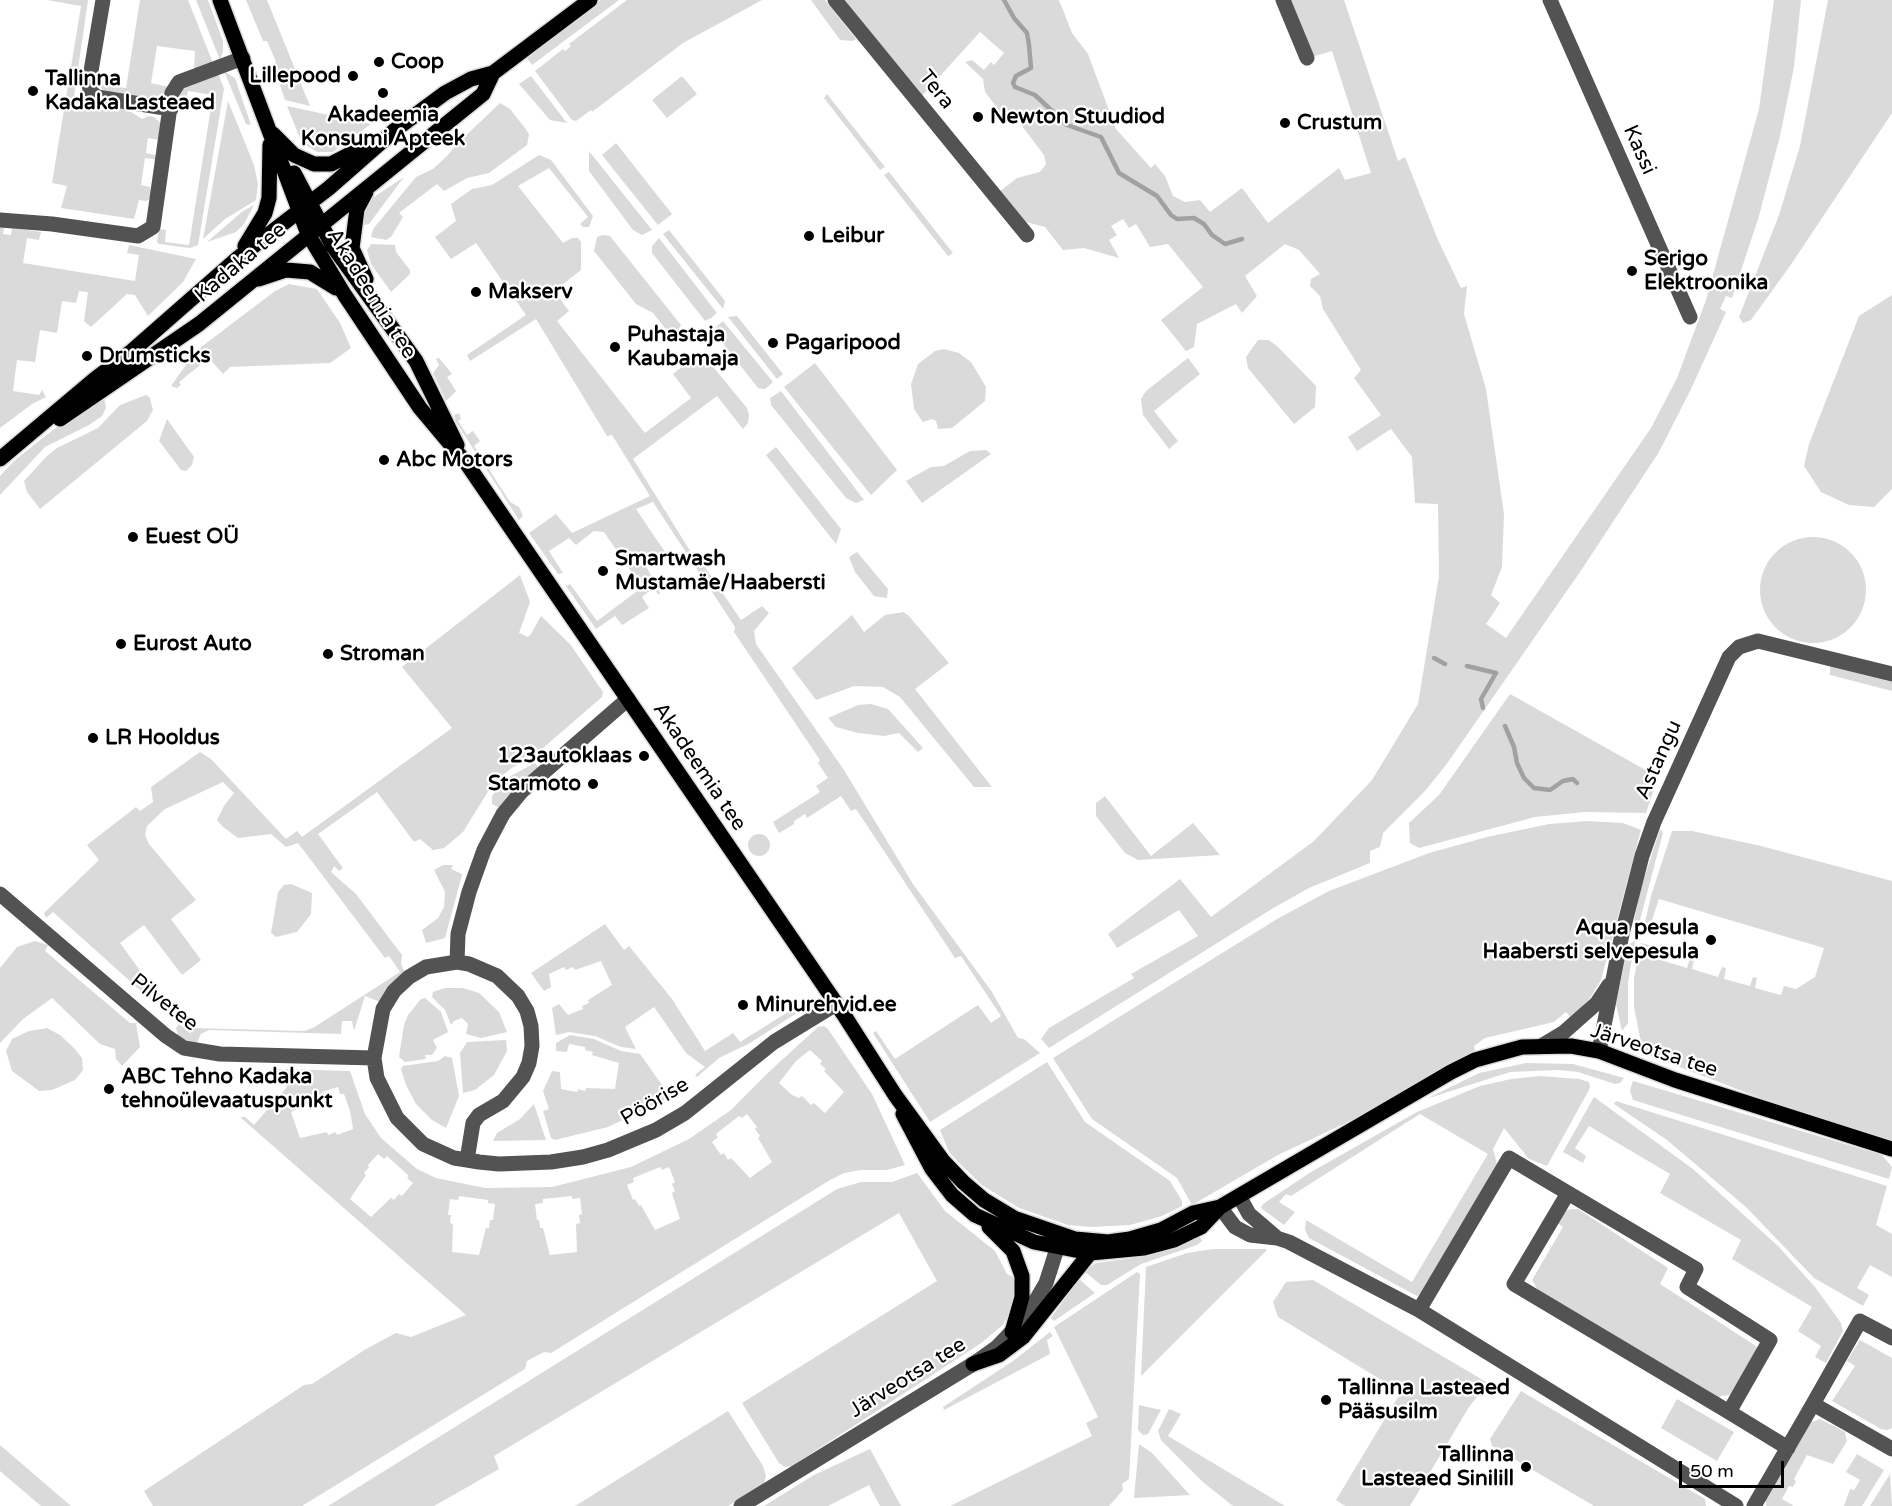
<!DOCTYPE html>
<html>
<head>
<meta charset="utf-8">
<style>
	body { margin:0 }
	#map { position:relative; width:1892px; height:1506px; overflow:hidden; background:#fff; font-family:"Varela Round",sans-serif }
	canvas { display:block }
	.scale { position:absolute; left:1679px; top:1461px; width:105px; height:27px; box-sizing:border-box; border:3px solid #000; border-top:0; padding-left:8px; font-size:18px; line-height:21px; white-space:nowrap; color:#000; -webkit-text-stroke:4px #fff; paint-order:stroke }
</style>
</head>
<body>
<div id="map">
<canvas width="1892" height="1506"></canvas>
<div class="scale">50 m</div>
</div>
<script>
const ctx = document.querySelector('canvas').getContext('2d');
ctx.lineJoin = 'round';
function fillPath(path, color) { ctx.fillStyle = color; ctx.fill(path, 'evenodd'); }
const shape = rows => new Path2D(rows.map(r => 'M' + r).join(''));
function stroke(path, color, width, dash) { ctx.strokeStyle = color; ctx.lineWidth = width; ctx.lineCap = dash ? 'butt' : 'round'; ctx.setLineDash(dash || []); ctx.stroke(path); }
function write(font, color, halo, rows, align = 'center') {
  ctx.font = font + ' "Varela Round",sans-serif'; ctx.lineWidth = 4.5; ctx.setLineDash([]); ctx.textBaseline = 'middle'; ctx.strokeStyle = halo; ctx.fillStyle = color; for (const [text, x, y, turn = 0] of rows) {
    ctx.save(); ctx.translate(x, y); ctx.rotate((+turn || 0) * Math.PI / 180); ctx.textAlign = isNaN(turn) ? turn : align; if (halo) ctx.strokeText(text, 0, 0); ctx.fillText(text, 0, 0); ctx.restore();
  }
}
fillPath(shape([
	[47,0,88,0,74,97,87,99,96,104,125,108,142,119,148,116,154,117,163,125,160,140,148,138,146,153,159,156,158,160,145,158,141,185,150,187,152,198,146,201,139,200,134,219,61,208,67,186,52,183,81,6],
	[140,0,188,0,213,63,194,69,195,51,157,46,151,83,169,87,166,98,157,101,104,92,95,81,96,72,104,73,103,85,126,88],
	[196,0,208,0,223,41,223,52,220,60],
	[246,0,267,0,310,106,285,100,273,64,276,62,267,41,263,41],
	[601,0,619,0,532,65,526,57],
	[627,0,762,0,683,43,592,112,591,110,576,121,572,120,535,71,563,49,565,51,571,46,569,44],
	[811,0,825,0,856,39,853,41,840,40],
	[845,0,1059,0,1072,33,1088,54,1116,129,1151,168,1155,164,1165,176,1173,196,1185,202,1200,200,1210,212,1242,188,1268,223,1339,168,1345,180,1371,173,1332,51,1312,57,1290,0,1344,0,1398,161,1405,157,1438,240,1461,288,1467,286,1464,314,1486,389,1504,514,1502,567,1491,595,1500,603,1486,624,1506,638,1651,428,1677,378,1706,300,1759,109,1774,0,1801,0,1794,67,1780,136,1759,216,1732,298,1726,296,1720,309,1726,312,1691,389,1659,452,1582,569,1446,765,1425,791,1383,833,1380,847,1370,851,1370,863,1309,888,1275,907,1049,1048,1041,1039,1049,1028,1134,978,1131,974,1198,936,1179,910,1117,948,1108,934,1180,879,1211,917,1314,841,1372,780,1418,704,1439,576,1438,504,1415,503,1412,457,1391,429,1357,451,1348,437,1381,415,1354,378,1361,370,1323,309,1320,296,1310,286,1311,279,1320,274,1299,250,1285,244,1245,276,1257,296,1242,313,1236,304,1197,324,1194,347,1186,351,1161,320,1203,287,1168,244,1150,247,1136,224,1129,228,1123,219,1111,226,1117,235,1109,240,1119,258,1084,248,1063,250,1045,227,1026,222,999,192,1017,178,1040,172,1046,164,1044,155,1016,118,1011,116,1005,118,985,92,983,79,965,62,972,60,984,70,991,62,994,65,1004,53,980,32,921,97],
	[1828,0,1892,0,1892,113,1790,266,1751,320,1743,323,1739,317,1779,215,1800,146],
	[224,71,235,78,251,125,246,124],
	[218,73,224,89,198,245,190,248,159,244,157,242,159,229,166,230,165,242,189,245,213,95,188,91,186,102,180,101,180,89],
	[531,76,567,123,550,120,519,84],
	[682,76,697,94,667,118,652,100],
	[827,94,885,167,880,170,824,98],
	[228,101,254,165,258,184,256,200,225,219,203,239],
	[500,103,510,109,525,128,529,134,527,145,489,173,467,178,444,191,437,184,399,213,403,217,391,237,386,240,371,237,373,229,416,177,433,169,447,156,457,144],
	[287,106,371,124,333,152,317,152,302,143],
	[616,143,672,214,658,225,602,155],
	[589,151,652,230,642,235,633,230,589,171],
	[539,155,551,160,593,216,589,227,583,227,580,224,588,217,549,168,518,186,563,243,572,238,578,238,581,242,581,270,563,284,561,289,554,291,569,311,557,321,645,433,691,398,673,374,697,355,705,357,747,408,749,415,748,423,743,429,717,396,633,459,692,554,696,554,741,620,762,606,769,613,754,631,756,644,844,770,913,884,992,992,1018,1038,1024,1039,1040,1053,930,1122,873,1033,876,1031,895,1059,978,1005,991,1023,1001,1016,961,956,955,958,856,809,851,811,841,796,807,818,805,814,794,821,794,824,779,833,773,822,820,792,816,786,828,778,818,763,820,760,734,632,735,627,653,502,636,509,665,552,646,566,660,593,659,595,653,588,642,597,649,608,622,625,615,616,596,629,566,586,570,584,597,621,640,589,639,583,604,532,594,531,576,545,569,538,549,551,563,573,558,574,529,533,556,514,572,533,650,496,612,435,607,436,536,319,470,361,467,355,526,315,476,243,451,259,435,237,456,221,451,204,472,189,492,185],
	[889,172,953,253,948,256,884,175],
	[404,177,369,224,359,226,371,199],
	[254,205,244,224,236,232,207,242,243,211],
	[0,227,4,228,3,234,11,235,12,228,41,232,39,240,27,238,23,263,135,281,139,255,127,253,129,245,196,259,183,282,148,316,135,295,127,294,91,327,84,321,88,292,79,291,76,303,62,301,57,333,40,330,35,362,17,360,13,391,39,395,42,390,46,397,32,404,0,428],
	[669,230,725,301,723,309,663,234],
	[603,235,610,236,681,325,677,332,668,332,653,313,636,304,594,251,597,237],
	[659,238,717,313,711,318,705,321,652,253,652,246],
	[371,244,395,245,396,252,410,270,410,274,391,292,371,264,367,250],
	[289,284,317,289,340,323,351,348,330,363,230,367,223,374,209,358,179,382,181,385,177,388,171,386,196,351,275,291],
	[1892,295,1892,489,1874,507,1849,505,1821,492,1804,466,1809,444,1859,316],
	[737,316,783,374,777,379,728,317],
	[723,321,773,382,765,389,758,388,715,333,714,329],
	[1258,340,1269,340,1278,347,1316,386,1315,407,1294,424,1248,368,1246,357],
	[944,349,959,353,971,362,986,387,985,401,952,428,938,429,936,421,932,419,923,422,914,409,911,384,918,364,935,351],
	[439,358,452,374,447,377,456,391,446,401,433,373,439,365,436,359],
	[1188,358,1200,374,1154,411,1178,441,1169,449,1143,415,1141,399,1146,391],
	[815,363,897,470,871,495,784,387],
	[781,391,864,500,856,503,846,498,771,405,770,398],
	[146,395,150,398,153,410,147,421,40,509,27,492,24,481,46,457,57,448,98,428,120,405],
	[104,397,106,408,102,416,89,425,45,447,0,495,0,476,16,459,62,423],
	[459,413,461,419,458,421,467,435,473,431,480,441,474,446,510,502,519,507,523,516,519,520,456,422,454,415],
	[167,419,194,457,192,465,186,471,181,470,159,441],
	[776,447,841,529,836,544,766,455],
	[986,450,991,454,922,503,906,481,931,467,944,466,970,451],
	'1760 590a53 53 0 1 1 106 0a53 53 0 1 1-106 0Z',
	[857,552,888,589,887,598,874,596,855,572,849,557],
	[520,575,530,602,519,633,528,637,531,634,541,616,570,644,603,692,602,697,528,761,513,767,494,782,463,832,444,848,433,850,420,839,414,842,377,792,318,834,343,868,339,871,334,866,331,872,356,894,402,955,401,964,405,973,380,1002,365,996,354,1031,352,1021,342,1021,341,1034,209,1030,201,1034,196,1045,178,1036,176,1028,179,1024,190,1033,194,1028,304,1031,313,1028,400,972,389,956,385,958,298,843,286,847,271,834,238,838,223,827,217,820,224,806,234,793,223,782,165,809,147,826,145,835,149,844,196,900,171,919,201,960,182,975,144,925,120,943,157,994,150,999,53,912,46,918,44,913,99,860,87,845,136,807,140,811,153,802,151,787,200,752,211,759,286,839,297,831,302,837,452,728,402,667],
	[903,612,908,615,949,663,915,689,992,787,974,787,900,697,883,687,854,686,816,700,792,668,852,615,864,632,885,615],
	[1830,666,1892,682,1892,691,1830,675],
	[1510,694,1658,777,1646,813,1585,812,1535,817,1419,848,1410,843,1409,823,1439,795],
	[871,704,888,709,923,748,918,752,899,733,884,736,858,733,836,727,828,718,858,705],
	[535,763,538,767,514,788,499,808,492,804,492,796,505,779],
	[1105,796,1151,856,1193,823,1220,855,1138,860,1125,853,1096,816,1096,803],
	[1588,821,1623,823,1641,830,1601,980,1590,998,1571,1018,1566,1012,1554,1022,1485,1038,1474,1046,1475,1050,1354,1119,1278,1155,1192,1205,1177,1178,1092,1119,1053,1058,1277,919,1329,891,1429,853,1487,837,1549,824],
	[1660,829,1663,833,1637,931,1633,926,1641,888],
	[1672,831,1692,831,1761,846,1892,881,1892,1140,1776,1104,1643,1053,1634,1007,1634,978,1641,943,1657,947,1654,958,1687,968,1690,958,1694,959,1692,969,1718,977,1722,967,1726,968,1724,979,1750,986,1753,977,1757,978,1755,988,1781,995,1784,986,1796,989,1815,977,1824,948,1659,899,1648,932,1643,931,1651,896],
	'748 845a11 11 0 1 1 22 0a11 11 0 1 1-22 0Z',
	[443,865,453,865,451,869,462,874,461,879,445,938,426,943,422,930,438,918,444,907,445,892,434,870],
	[291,884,312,893,311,914,297,932,276,937,271,933,278,892,284,885],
	[605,924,624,950,629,946,672,999,705,1051,733,1033,740,1042,812,997,814,1002,750,1043,719,1058,697,1077,695,1075,705,1067,686,1053,654,1007,625,1027,636,1049,621,1047,595,1036,569,1032,556,1035,552,1008,559,1004,568,1015,583,1009,582,1006,589,1003,588,1000,612,985,601,961,575,970,573,967,566,970,564,967,549,974,551,987,544,991,531,973],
	[35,941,48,945,45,951,130,1023,136,1023,140,1047,122,1066,116,1059,115,1049,100,1044,52,998,23,1019,0,1043,0,968,17,947],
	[1635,941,1628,982,1628,1023,1622,1031,1616,1004,1628,945],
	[445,988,463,988,479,993,499,1012,507,1032,481,1038,466,1034,468,1024,462,1018,454,1021,451,1025,445,1010,432,997,433,992],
	[425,998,441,1012,448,1032,433,1040,437,1048,432,1055,425,1055,426,1059,405,1062,399,1057,404,1025,408,1015,421,999],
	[824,1026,828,1029,872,1094,905,1165,887,1170,861,1170,844,1173,830,1180,551,1353,544,1352,527,1361,525,1369,302,1506,153,1506,144,1491,304,1385,312,1384,366,1349,396,1333,411,1337,466,1315,240,1117,245,1117,254,1125,287,1087,279,1078,279,1069,350,1071,365,1114,381,1138,417,1169,436,1178,485,1188,552,1187,631,1167,689,1139,731,1110,771,1070,818,1027],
	[810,1050,822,1061,820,1064,826,1069,824,1071,844,1092,825,1113,814,1103,811,1105,802,1096,799,1098,792,1095,779,1083,796,1061],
	[338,1087,340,1094,344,1094,350,1111,353,1129,337,1135,336,1132,328,1135,327,1132,300,1138,291,1112,316,1100,315,1097,323,1095,322,1092],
	[747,1114,757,1127,755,1129,760,1136,758,1138,772,1162,750,1178,731,1158,728,1160,724,1153,721,1155,712,1142,718,1137,716,1134,739,1116,742,1118],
	[378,1154,384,1159,387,1156,409,1176,407,1178,413,1183,402,1196,399,1194,394,1200,391,1198,371,1217,350,1199,366,1175,364,1173,369,1167,368,1165],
	[660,1167,662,1170,669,1167,675,1182,672,1184,675,1191,672,1193,680,1219,655,1230,641,1205,639,1206,635,1199,633,1200,627,1185,634,1182,633,1178],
	[459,1196,488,1200,488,1203,495,1204,493,1220,490,1220,489,1228,486,1228,479,1255,452,1252,453,1224,450,1223,451,1215,448,1215,450,1199,458,1200],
	[572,1196,572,1199,580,1198,582,1214,579,1215,580,1223,576,1224,577,1252,550,1255,543,1228,540,1228,539,1220,537,1220,535,1204,543,1203,543,1199],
	[47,1028,60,1035,74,1048,82,1058,83,1070,75,1080,52,1090,39,1091,12,1071,6,1051,12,1039,29,1031],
	[570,1035,594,1039,621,1051,640,1054,667,1092,667,1099,608,1127,555,1140,551,1138,543,1111,549,1109,543,1091,552,1071,560,1072,561,1089,577,1092,578,1089,585,1091,586,1088,615,1089,619,1063,592,1055,593,1052,585,1050,585,1047,569,1044,567,1052,556,1051,556,1043],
	[506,1040,507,1051,494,1075,475,1090,463,1093,460,1053,467,1042],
	[445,1056,452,1058,459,1096,446,1128,432,1120,416,1104,406,1085,401,1069,403,1066,438,1061],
	[1047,1062,1085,1122,1170,1181,1182,1201,1182,1206,1162,1216,1130,1225,1092,1227,1068,1225,1019,1208,982,1185,960,1164,949,1152,940,1130],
	[1526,1063,1573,1064,1624,1078,1620,1083,1615,1084,1578,1072,1559,1070,1510,1072,1426,1099,1479,1073],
	[1540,1076,1579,1079,1589,1082,1590,1088,1547,1166,1529,1159,1504,1128,1493,1149,1497,1164,1419,1295,1417,1296,1309,1238,1305,1230,1306,1220,1412,1282,1488,1154,1420,1114,1291,1196,1286,1194,1279,1202,1295,1212,1284,1225,1261,1208,1263,1204,1311,1172,1417,1112,1480,1086,1511,1079],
	[1633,1081,1882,1155,1892,1167,1889,1179,1633,1100,1630,1090],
	[1594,1097,1693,1169,1778,1246,1815,1287,1841,1323,1843,1331,1826,1363,1815,1357,1821,1346,1798,1331,1812,1307,1732,1259,1741,1240,1660,1193,1670,1174,1589,1126,1575,1148,1586,1156,1583,1163,1563,1152],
	[1616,1101,1887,1186,1876,1225,1892,1234,1892,1277,1870,1265,1857,1288,1869,1295,1863,1306,1814,1278,1747,1208,1667,1140,1614,1104],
	[534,1104,546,1140,493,1141,497,1133,520,1119],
	[917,1173,945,1211,995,1251,1007,1274,1015,1278,1012,1308,1003,1325,980,1344,792,1466,785,1467,779,1463,742,1403,937,1281,899,1213,494,1456,499,1469,434,1506,328,1506,837,1189,861,1182,892,1182],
	[1571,1209,1578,1209,1668,1268,1660,1284,1756,1346,1758,1350,1731,1395,1721,1396,1716,1402,1543,1299,1532,1280,1563,1227,1557,1223,1565,1211],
	[1199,1236,1202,1241,1197,1245,1141,1264,1107,1285,1101,1285,1084,1271,1096,1263,1148,1256],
	[1213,1249,1266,1249,1266,1251,1141,1376,1146,1267,1187,1253],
	[1137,1272,1140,1274,1129,1479,1122,1484,1123,1490,1109,1506,950,1506,1092,1436,1086,1423,1098,1417,1054,1327],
	[1079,1279,1095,1293,1054,1321,1051,1318],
	[1313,1280,1488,1383,1469,1407,1410,1506,1345,1506,1336,1500,1401,1392,1278,1317,1273,1302,1286,1282],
	[1050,1332,1053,1336,1047,1340,1050,1354,944,1410,943,1407,1013,1361],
	[1860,1340,1892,1358,1892,1428,1887,1430,1881,1429,1832,1401,1855,1366,1847,1361],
	[1521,1391,1705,1499,1706,1506,1594,1506,1492,1446,1490,1439],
	[1677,1399,1734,1432,1717,1461,1661,1428],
	[1139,1405,1161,1410,1148,1434,1143,1435,1138,1430],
	[1169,1409,1181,1414,1168,1436,1285,1506,1233,1506,1204,1483,1161,1440,1158,1431],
	[728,1411,763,1466,766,1476,764,1484,728,1506,575,1506],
	[1820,1419,1845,1432,1847,1441,1833,1464,1807,1455,1794,1479,1796,1481,1793,1487,1789,1486,1782,1499,1794,1506,1766,1506,1766,1500,1811,1422],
	[1139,1444,1152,1453,1190,1495,1134,1498],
	[0,1445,71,1506,41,1506,0,1471],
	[870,1449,901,1506,880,1506,869,1485,828,1506,764,1506,814,1475],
	[1857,1454,1884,1470,1862,1506,1844,1506,1850,1489,1854,1490,1860,1480,1846,1472],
	[1890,1474,1892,1506,1870,1506]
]), '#dadada');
stroke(shape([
	[1004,0,1014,18,1027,33,1029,45,1031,68,1016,76,1013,83,1015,87,1035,95,1067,125,1101,137,1119,173,1157,196,1171,215,1177,219,1194,218,1204,224,1212,235,1225,244,1242,239],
	[1434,658,1445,664],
	[1467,666,1496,673,1481,699,1483,708],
	[1505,726,1514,747,1517,763,1524,778,1534,788,1550,790,1563,781,1573,779,1577,783]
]), '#a1a1a1', 4.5);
const major = shape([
	[220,0,308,234,344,294,420,408,467,464,844,1015,895,1095,943,1161,963,1182,984,1200,1014,1218,1075,1239,1108,1242,1130,1239,1161,1230,1193,1213,1220,1207],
	[273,134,294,155,314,164,331,164,368,145],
	[294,173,332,245,416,361,457,445],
	[245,246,265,213,269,198,270,145],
	[259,279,286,270,310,272,336,288],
	[366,279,352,248,357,209,366,192],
	[60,419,199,324,483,94,493,73],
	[0,459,95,379,132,351,238,258,329,188,395,130,445,93,471,79,493,73,590,0],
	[903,1114,932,1169,952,1195,975,1215,1034,1242,1090,1253,1144,1248,1174,1240,1201,1227,1220,1207,1451,1072,1475,1060,1522,1047,1571,1046,1599,1051,1675,1080,1892,1149],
	[989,1227,1013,1251,1022,1276,1022,1297,1012,1332],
	[973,1364,999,1355,1023,1337,1090,1253]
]);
stroke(major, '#dbdbdb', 18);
stroke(shape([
	[103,0,89,83,90,91,97,97,171,109],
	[835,0,1027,235],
	[1283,0,1307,58],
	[1550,0,1690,317],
	[0,220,52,224,138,236,153,227,172,93,179,82,243,58],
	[0,894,166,1036,184,1048,220,1054,374,1058],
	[457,962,458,934,469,892,484,850,503,814,522,791,628,699],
	[1543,1045,1563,1033,1597,1003,1609,985],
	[1599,1051,1622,934,1642,856,1654,822,1729,657,1739,647,1758,641,1892,674],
	[467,1160,473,1123,479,1115,503,1101,523,1077,529,1063,532,1046,531,1026,527,1011,518,996,497,976,469,964,457,962,426,967,409,977,394,991,383,1009,374,1058,377,1078,397,1118,423,1144,454,1158,467,1160,479,1162,499,1164,551,1162,583,1157,608,1150,656,1130,685,1113,774,1042,836,1004],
	[1568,1193,1514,1284,1729,1412],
	[1239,1196,1249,1214,1277,1238],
	[1220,1207,1235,1227,1250,1235,1277,1238,1289,1242,1419,1310,1736,1506],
	[1419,1310,1509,1158,1696,1269,1687,1287,1770,1340,1729,1412,1788,1448],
	[1813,1404,1860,1321,1892,1338],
	[741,1506,973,1364,997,1347,1026,1317,1046,1283,1061,1236],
	[1754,1506,1813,1404,1892,1449]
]), '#535353', 15);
stroke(major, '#000', 15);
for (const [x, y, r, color] of [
	[379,62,6,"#000"],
	[353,76,6,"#000"],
	[33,91,6,"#000"],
	[383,93,6,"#000"],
	[978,117,6,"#000"],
	[1285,123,6,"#000"],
	[809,236,6,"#000"],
	[1632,271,6,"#000"],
	[476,292,6,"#000"],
	[773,343,6,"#000"],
	[615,347,6,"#000"],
	[87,356,6,"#000"],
	[384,460,6,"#000"],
	[133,537,6,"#000"],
	[603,571,6,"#000"],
	[121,644,6,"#000"],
	[328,654,6,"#000"],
	[93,738,6,"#000"],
	[644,756,6,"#000"],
	[593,784,6,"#000"],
	[1711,940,6,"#000"],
	[743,1005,6,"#000"],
	[109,1089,6,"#000"],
	[1326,1400,6,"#000"],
	[1526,1467,6,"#000"]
]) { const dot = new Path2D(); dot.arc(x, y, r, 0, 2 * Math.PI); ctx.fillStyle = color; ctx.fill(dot); stroke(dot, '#fff', 2); }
write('bold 21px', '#000', '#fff', [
	["Coop",391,62],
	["Lillepood",341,76,"right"],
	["Tallinna",45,79],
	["Kadaka Lasteaed",45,103],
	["Akadeemia",383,115,"center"],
	["Konsumi Apteek",383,139,"center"],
	["Newton Stuudiod",990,117],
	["Crustum",1297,123],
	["Leibur",821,236],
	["Serigo",1644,259],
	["Elektroonika",1644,283],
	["Makserv",488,292],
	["Puhastaja",627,335],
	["Kaubamaja",627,359],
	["Pagaripood",785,343],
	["Drumsticks",99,356],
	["Abc Motors",396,460],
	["Euest OÜ",145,537],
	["Smartwash",615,559],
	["Mustamäe/Haabersti",615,583],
	["Eurost Auto",133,644],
	["Stroman",340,654],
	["LR Hooldus",105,738],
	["123autoklaas",632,756,"right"],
	["Starmoto",581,784,"right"],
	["Aqua pesula",1699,928,"right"],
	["Haabersti selvepesula",1699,952,"right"],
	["Minurehvid.ee",755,1005],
	["ABC Tehno Kadaka",121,1077],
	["tehnoülevaatuspunkt",121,1101],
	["Tallinna Lasteaed",1338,1388],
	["Pääsusilm",1338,1412],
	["Tallinna",1514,1455,"right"],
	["Lasteaed Sinilill",1514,1479,"right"]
], 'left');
write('21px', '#000', '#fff', [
	["Tera",936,90,51],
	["Kassi",1639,150,66],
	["Kadaka tee",241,263,-40],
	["Akadeemia tee",371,294,58],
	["Astangu",1659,760,-66],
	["Akadeemia tee",699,767,56],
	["Pilvetee",164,1003,38],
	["Järveotsa tee",1654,1051,18],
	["Pöörise",655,1102,-30],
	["Järveotsa tee",908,1378,-32]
]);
</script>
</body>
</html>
